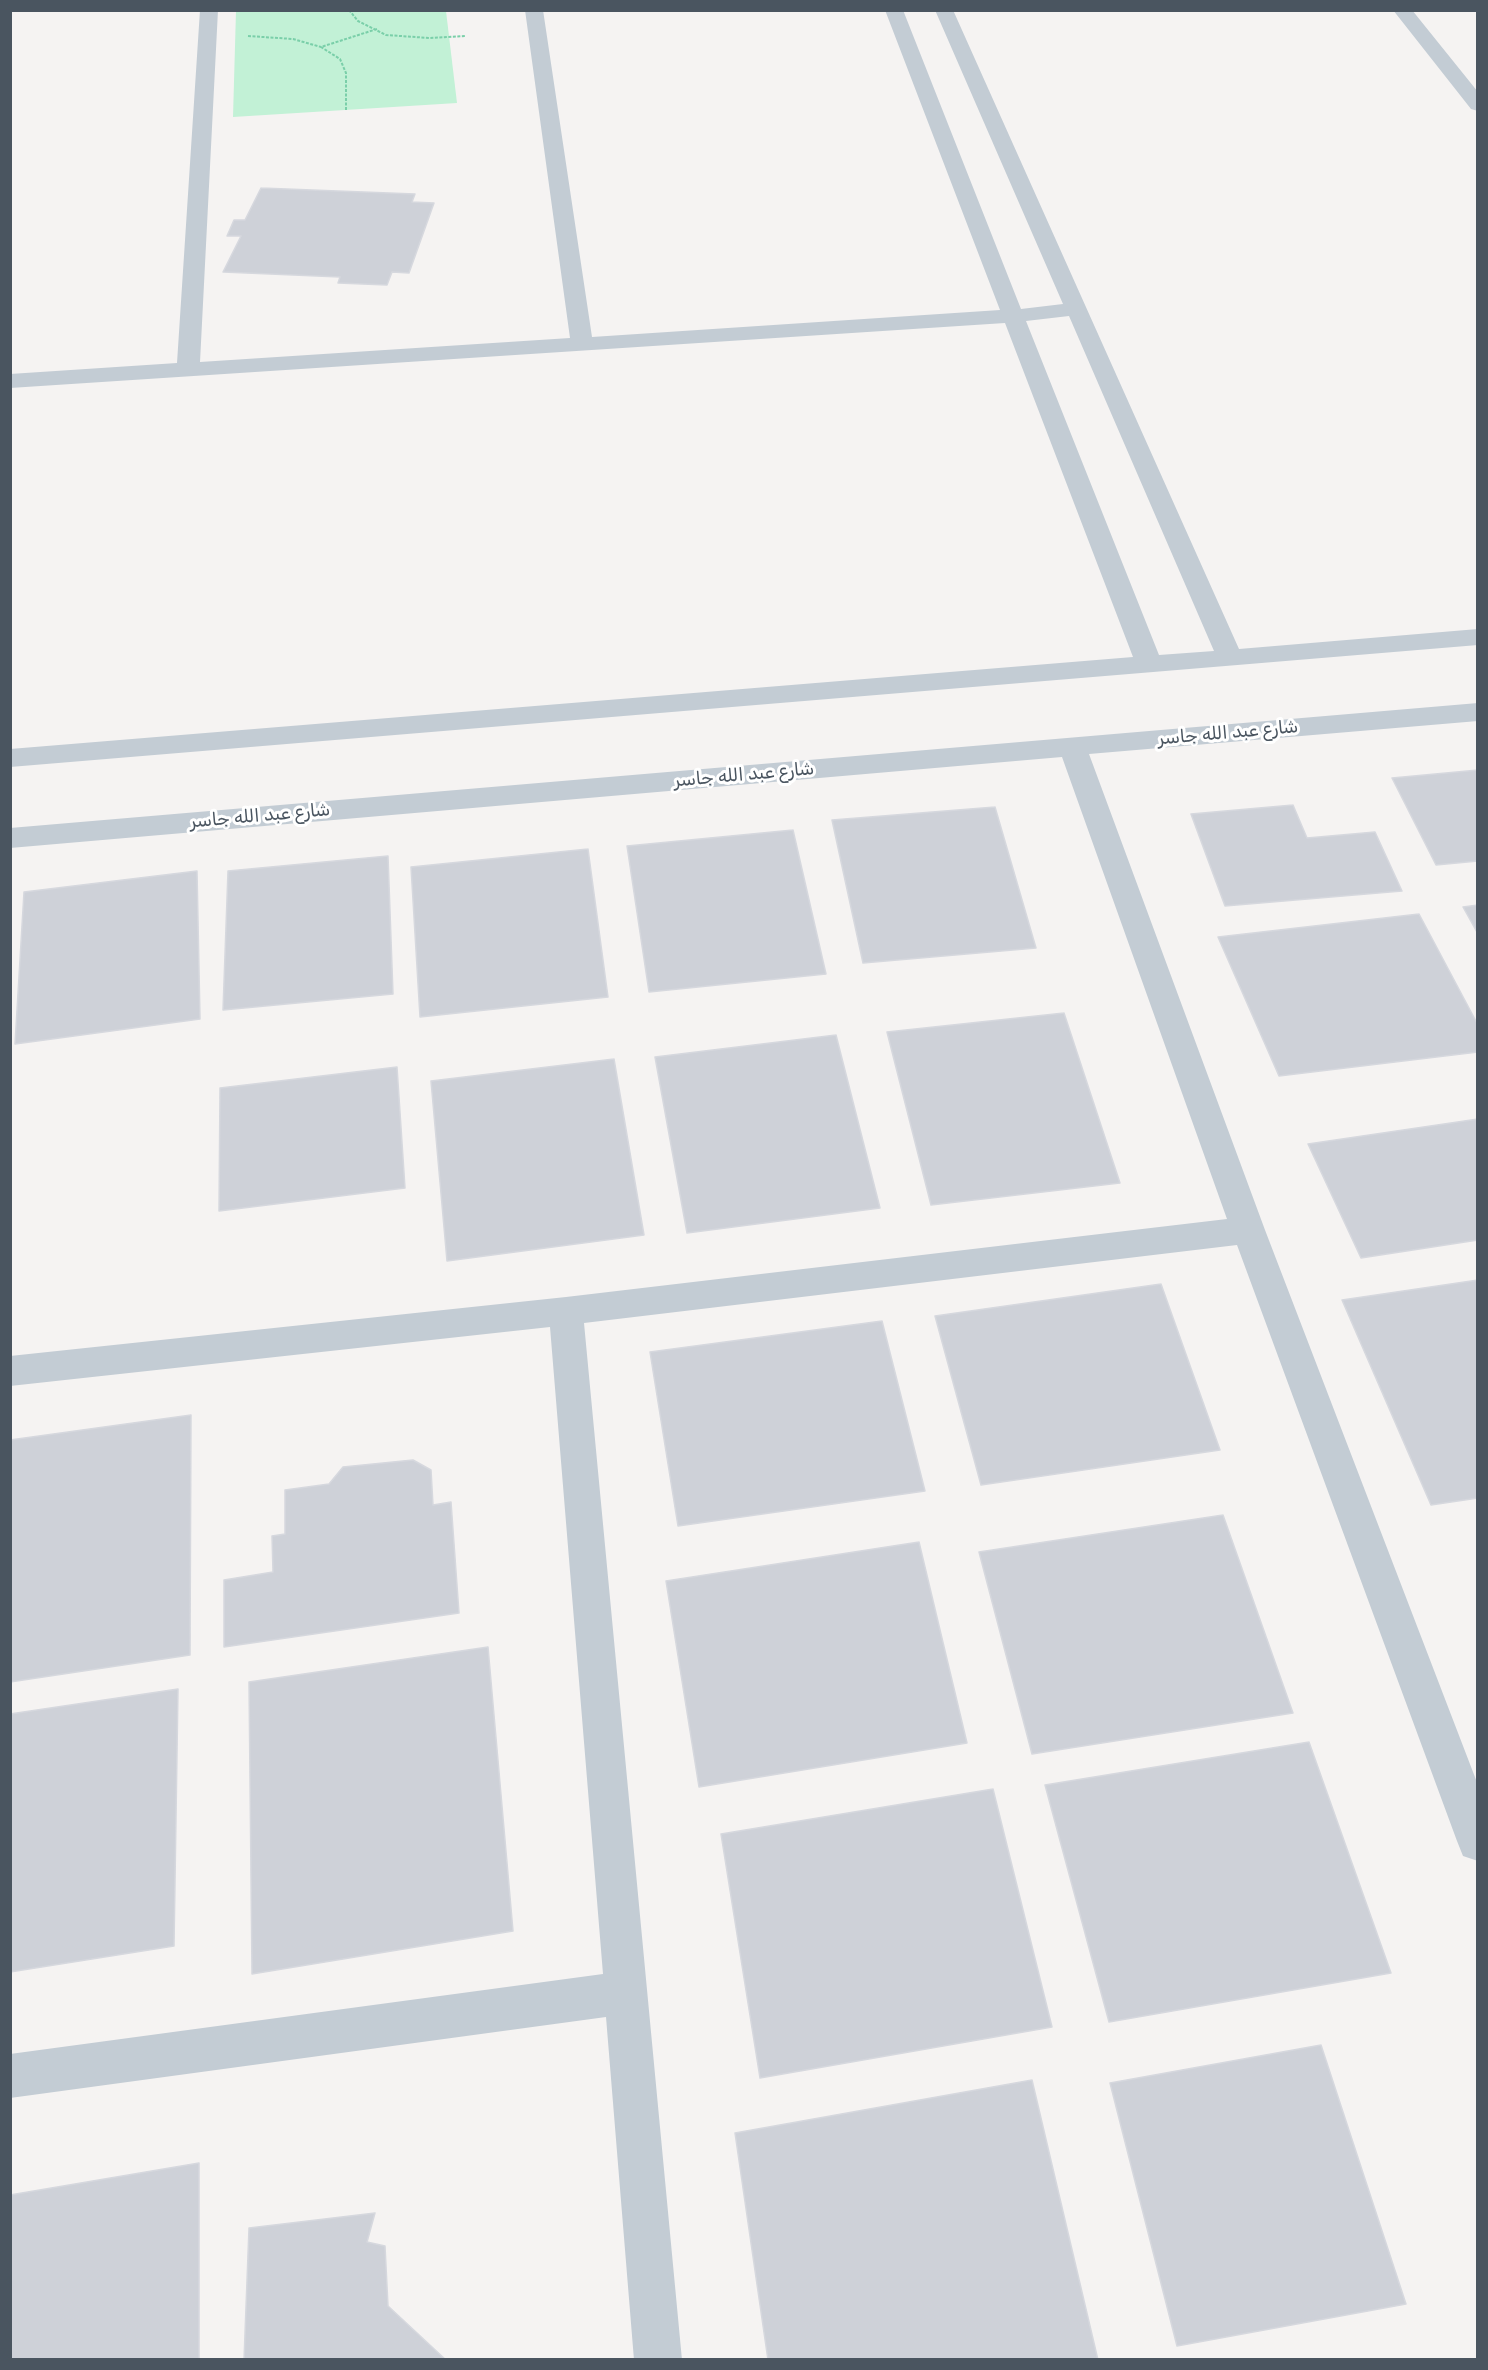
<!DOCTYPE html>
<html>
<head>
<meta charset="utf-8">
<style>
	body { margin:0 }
	#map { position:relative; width:1488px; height:2370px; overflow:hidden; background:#f5f3f2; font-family:Rubik,sans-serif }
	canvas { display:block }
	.frame { position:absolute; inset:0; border:12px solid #4a5560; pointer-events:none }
</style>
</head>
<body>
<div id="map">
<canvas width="1488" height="2370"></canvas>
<div class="frame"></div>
</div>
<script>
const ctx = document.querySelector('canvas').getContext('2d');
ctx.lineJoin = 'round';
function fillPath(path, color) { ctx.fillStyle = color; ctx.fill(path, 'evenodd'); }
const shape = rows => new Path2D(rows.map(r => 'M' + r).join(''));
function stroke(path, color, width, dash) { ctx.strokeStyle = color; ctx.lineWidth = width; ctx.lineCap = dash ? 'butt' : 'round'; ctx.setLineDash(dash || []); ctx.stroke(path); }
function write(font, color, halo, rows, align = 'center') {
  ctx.font = font + ' Rubik,"Noto Naskh Arabic",sans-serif'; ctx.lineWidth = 6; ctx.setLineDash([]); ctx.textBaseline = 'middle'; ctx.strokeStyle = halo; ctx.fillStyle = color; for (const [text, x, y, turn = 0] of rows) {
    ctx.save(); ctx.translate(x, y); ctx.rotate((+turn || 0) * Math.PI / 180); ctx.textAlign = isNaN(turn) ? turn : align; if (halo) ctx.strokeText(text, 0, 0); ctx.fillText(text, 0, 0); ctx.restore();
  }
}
fillPath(shape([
	[236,11,446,11,457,103,233,117]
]), '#c2f1d6');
const building = shape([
	[261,188,415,194,412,202,434,203,409,273,392,272,387,285,338,283,340,277,223,272,241,236,227,236,234,220,245,220,261,188],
	[1478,770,1478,861,1436,865,1392,778,1478,770],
	[1293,805,1307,838,1375,832,1402,891,1225,906,1191,814,1293,805],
	[995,807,1036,948,863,963,832,820,995,807],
	[793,830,826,974,649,992,627,846,793,830],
	[588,849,608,997,420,1017,411,867,588,849],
	[388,856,393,994,223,1010,228,871,388,856],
	[197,871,200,1019,15,1044,24,892,197,871],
	[1478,905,1478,934,1463,907,1478,905],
	[1419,914,1478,1025,1478,1052,1279,1076,1218,937,1419,914],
	[1064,1013,1120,1183,931,1205,887,1032,1064,1013],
	[836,1035,880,1208,687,1233,655,1057,836,1035],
	[614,1059,644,1235,447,1261,431,1081,614,1059],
	[397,1067,405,1188,219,1211,220,1088,397,1067],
	[1478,1119,1478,1240,1361,1258,1308,1144,1478,1119],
	[1478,1280,1478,1498,1431,1505,1342,1300,1478,1280],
	[1161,1284,1220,1450,981,1485,935,1316,1161,1284],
	[882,1321,925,1491,678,1526,650,1352,882,1321],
	[191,1415,190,1655,10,1682,10,1440,191,1415],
	[413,1460,431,1470,433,1505,451,1502,459,1613,224,1647,224,1580,273,1572,272,1536,285,1534,285,1490,329,1484,343,1467,413,1460],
	[1223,1515,1293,1713,1032,1754,979,1552,1223,1515],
	[919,1542,967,1743,699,1787,666,1581,919,1542],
	[488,1647,513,1931,252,1974,249,1682,488,1647],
	[178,1689,174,1946,10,1972,10,1714,178,1689],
	[1309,1742,1391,1973,1109,2022,1045,1785,1309,1742],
	[993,1789,1052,2027,760,2078,721,1834,993,1789],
	[1321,2045,1406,2304,1177,2346,1110,2083,1321,2045],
	[1032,2080,1098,2360,768,2360,735,2133,1032,2080],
	[199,2163,199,2360,10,2360,10,2195,199,2163],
	[375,2213,367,2242,385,2246,388,2306,446,2360,244,2360,249,2228,375,2213]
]);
fillPath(building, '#ced1d8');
stroke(building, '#d6d8de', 1.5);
stroke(shape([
	[349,10,358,21,386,35,429,38,466,36],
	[248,36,293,39,321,47],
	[346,110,346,73,340,59,321,47,377,29]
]), '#7acfa9', 2, [3, 1.5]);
fillPath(shape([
	[200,10,218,10,200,362,570,338,525,10,543,10,592,337,1000,310,885,10,903,10,1021,309,1063,304,935,10,953,10,1239,649,1478,629,1478,645,10,767,10,749,1133,657,1005,323,10,388,10,374,177,363,200,10],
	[1069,316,1214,651,1159,655,1026,321,1069,316],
	[1393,10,1412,10,1478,92,1478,111,1471,109,1393,10],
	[1478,703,1478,721,1089,754,1265,1230,1478,1785,1478,1861,1463,1856,1457,1841,1237,1245,584,1323,682,2360,634,2360,606,2017,10,2098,10,2054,603,1974,550,1327,10,1386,10,1356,566,1297,1227,1219,1062,757,10,848,10,828,1478,703]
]), '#c3ccd4');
write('18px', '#4a5560', '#fff', [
	["شارع عبد الله جاسر",1228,733,-5],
	["شارع عبد الله جاسر",744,775,-5],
	["شارع عبد الله جاسر",260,816,-5]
]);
</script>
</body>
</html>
